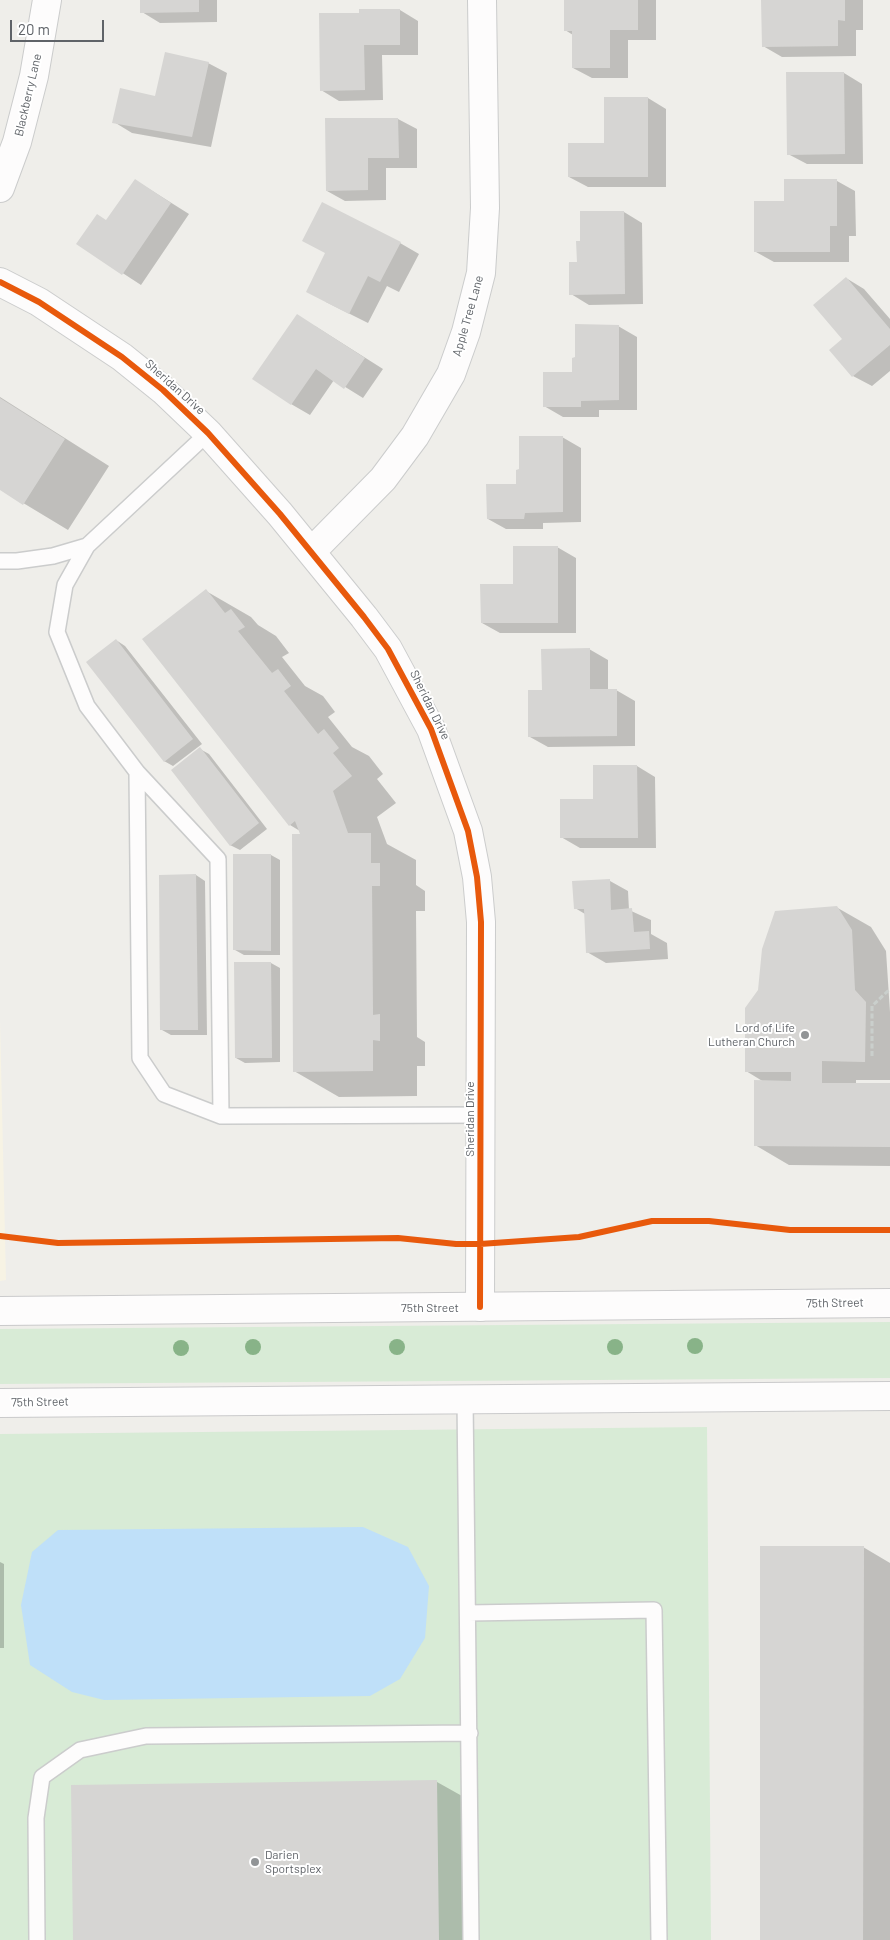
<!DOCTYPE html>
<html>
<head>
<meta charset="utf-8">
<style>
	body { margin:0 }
	#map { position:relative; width:890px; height:1940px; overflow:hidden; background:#efeeea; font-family:Barlow,sans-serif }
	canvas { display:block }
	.scale { position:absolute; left:10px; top:20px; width:94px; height:22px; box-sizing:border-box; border:2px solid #5f6368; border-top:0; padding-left:6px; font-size:15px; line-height:18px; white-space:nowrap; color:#5f6368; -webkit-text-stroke:4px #fff; paint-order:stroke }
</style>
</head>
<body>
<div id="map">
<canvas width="890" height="1940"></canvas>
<div class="scale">20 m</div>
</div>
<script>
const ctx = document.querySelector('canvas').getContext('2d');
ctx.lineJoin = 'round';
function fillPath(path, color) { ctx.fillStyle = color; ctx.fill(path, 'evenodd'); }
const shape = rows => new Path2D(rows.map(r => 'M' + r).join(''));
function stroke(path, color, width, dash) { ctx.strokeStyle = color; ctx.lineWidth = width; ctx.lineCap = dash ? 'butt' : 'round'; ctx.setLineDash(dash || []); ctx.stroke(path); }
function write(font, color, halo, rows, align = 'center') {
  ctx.font = font + ' Barlow,sans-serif'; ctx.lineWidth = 4; ctx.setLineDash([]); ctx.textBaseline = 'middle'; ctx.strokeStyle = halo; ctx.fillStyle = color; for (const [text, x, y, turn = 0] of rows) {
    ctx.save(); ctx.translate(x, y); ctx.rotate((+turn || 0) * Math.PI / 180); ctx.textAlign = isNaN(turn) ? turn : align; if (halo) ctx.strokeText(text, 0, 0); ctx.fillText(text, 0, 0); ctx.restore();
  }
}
fillPath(shape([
	[0,1021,6,1280,0,1281]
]), '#f7f3e4');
fillPath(shape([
	[890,1322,890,1378,0,1384,0,1329],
	[707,1427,711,1940,0,1940,0,1434]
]), '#d8ebd6');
fillPath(shape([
	[363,1527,408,1547,429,1586,425,1638,400,1679,370,1696,104,1700,72,1692,30,1665,21,1605,32,1552,58,1530]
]), '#bfe0f9');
fillPath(shape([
	[141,0,217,0,217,22,160,23,142,12],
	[565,0,656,0,656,40,628,40,628,78,592,78,573,68,573,35,565,30],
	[762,0,863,0,863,30,856,30,856,56,782,57,763,46],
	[400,10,418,21,418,55,382,55,383,100,339,101,321,90,360,14],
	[208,63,227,73,211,147,132,133,114,122],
	[844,73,862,84,863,164,807,164,788,154],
	[648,98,666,109,666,187,588,187,569,177,605,144],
	[398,119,417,129,417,168,386,168,386,200,345,201,327,191,326,120],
	[135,180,189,214,141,285,78,244,107,221],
	[837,181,855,191,856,236,849,236,849,262,774,262,756,252,785,203],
	[624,212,642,223,643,304,589,305,571,294,582,242],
	[400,243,419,254,399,292,387,286,368,323,326,302],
	[846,278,864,289,890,319,890,371,872,386,853,376,844,339],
	[315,326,383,369,363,398,334,380,310,415,291,404],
	[618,326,637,337,637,410,599,410,599,417,563,417,544,406],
	[0,397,109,466,68,530,0,489],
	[562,437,581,448,581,522,543,523,543,529,506,529,488,519],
	[557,547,576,558,576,633,500,633,482,623,514,585],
	[206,591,251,617,258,625,276,636,289,653,282,657,305,686,323,696,335,712,328,717,352,747,369,756,383,774,377,779,396,803,377,817,387,844,416,860,416,885,425,891,425,911,416,911,417,1037,425,1042,425,1066,417,1066,417,1096,339,1097,294,1071,302,835,300,831,290,825],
	[116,640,125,646,202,744,173,766,164,761],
	[589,649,608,660,608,690,616,690,635,701,635,746,548,747,530,737,543,691],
	[200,749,209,754,267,829,240,850,230,845],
	[637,766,655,777,656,848,580,848,561,837],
	[271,855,280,860,280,955,244,955,235,950],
	[196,875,205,881,207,1035,171,1035,162,1030,160,876],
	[610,881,628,891,629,910,651,920,651,934,667,943,668,959,606,963,587,952,585,914,575,908],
	[836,907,871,927,886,951,890,1012,890,1080,856,1080,856,1084,890,1085,890,1166,789,1165,755,1145,764,1082,746,1071],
	[271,963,280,968,280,1062,245,1063,236,1058],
	[863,1547,890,1563,890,1940,762,1940],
	[0,1562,4,1564,4,1648,0,1648],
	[437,1782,471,1801,473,1940,74,1940]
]), '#0003');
fillPath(shape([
	[140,0,199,0,199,12,140,13],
	[564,0,638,0,638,30,610,30,610,68,572,68,572,31,564,31],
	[761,0,845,0,845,21,838,20,838,46,762,47],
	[359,9,400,9,400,45,364,45,365,90,320,91,319,13,359,13],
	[165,52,209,62,192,137,112,123,120,88,155,96],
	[786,72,844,72,845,154,787,155],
	[604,97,648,97,648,177,568,177,568,143,604,143],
	[325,118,398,118,399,158,368,158,368,190,326,191],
	[135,179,171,203,122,275,76,244,97,214,106,220],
	[784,179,837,179,837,226,830,226,830,252,754,252,754,201,784,201],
	[322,202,401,242,380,282,368,276,349,314,306,292,325,253,302,241],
	[580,211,624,211,625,294,569,295,569,262,577,262,576,241,580,241],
	[846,277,890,329,890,345,852,377,829,350,842,339,813,305],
	[297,314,365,358,344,389,316,369,291,405,252,379],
	[575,324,619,325,619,400,581,401,581,407,543,407,543,372,572,372,572,358,575,357],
	[0,398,65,439,23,505,0,490],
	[519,436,563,436,563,512,525,513,524,519,487,519,486,484,516,484,516,470,519,469],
	[513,546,558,546,558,623,481,623,480,584,513,584],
	[206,589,225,613,231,609,245,627,238,631,272,673,278,669,291,686,284,691,318,734,324,729,339,748,333,753,352,776,333,791,348,833,371,833,371,863,380,863,380,886,372,886,373,1015,380,1014,380,1041,373,1040,373,1071,293,1072,292,834,300,834,295,821,289,826,142,639],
	[116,639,193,739,164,762,86,662],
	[590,648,590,689,617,689,617,736,528,737,528,690,542,690,541,649],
	[200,747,259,823,230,846,171,770],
	[593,765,637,765,638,838,560,838,560,799,593,799],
	[233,854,271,854,271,951,233,950],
	[196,874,198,1030,160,1030,159,875],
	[610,879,611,910,632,908,634,932,649,931,650,949,586,953,584,909,574,909,572,881],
	[837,906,852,930,855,990,866,1002,865,1062,822,1061,822,1083,890,1083,890,1147,754,1146,754,1080,791,1081,791,1072,745,1072,745,1008,758,990,762,949,775,911],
	[234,962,271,962,272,1058,235,1058],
	[760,1546,864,1546,863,1940,760,1940],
	[437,1780,439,1940,73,1940,71,1785]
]), '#d6d5d3');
const service = shape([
	[208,433,87,546,65,585,57,632,87,706,137,772,140,1058,164,1094,221,1116,482,1115],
	[0,561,17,561,53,556,87,546],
	[137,772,218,859,221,1116],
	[465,1398,471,1940],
	[468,1613,654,1610,659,1940],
	[37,1940,36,1818,42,1777,80,1750,146,1736,470,1733]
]);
const minor = shape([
	[0,188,17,142,34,76,47,0],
	[0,282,39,302,122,357,163,390,208,433,280,514,364,617,388,649,431,729,468,831,477,877,481,922,480,1307],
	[311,552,383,479,415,436,451,374,466,332,481,273,485,208,482,0]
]);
const secondary = shape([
	[0,1311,890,1303],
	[0,1403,890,1396]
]);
stroke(service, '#cbcccc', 18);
stroke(minor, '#cbcccc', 30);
stroke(secondary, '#cacacb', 30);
stroke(shape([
	[872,1056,872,1006,890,989]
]), '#cacfcc', 3, [5, 2.5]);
stroke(service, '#fdfcfc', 15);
stroke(minor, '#fdfcfc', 28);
stroke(secondary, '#fdfcfc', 28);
stroke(shape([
	[0,282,39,302,122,357,163,390,208,433,280,514,364,617,388,649,431,729,468,831,477,877,481,922,480,1307],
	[0,1236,58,1243,398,1238,456,1244,480,1244,579,1237,652,1221,709,1221,790,1230,890,1230]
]), '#e8590c', 6);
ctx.fillStyle = '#88b388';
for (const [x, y] of [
	[695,1346],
	[253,1347],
	[397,1347],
	[615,1347],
	[181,1348]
]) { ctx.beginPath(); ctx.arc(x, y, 8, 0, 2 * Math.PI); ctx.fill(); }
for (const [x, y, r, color] of [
	[805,1035,5,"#919496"],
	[255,1862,5,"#919496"]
]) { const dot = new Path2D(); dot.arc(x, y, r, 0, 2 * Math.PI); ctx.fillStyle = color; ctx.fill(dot); stroke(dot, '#fff', 2); }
write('12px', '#5f6368', '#fff', [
	["Blackberry Lane",28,95,-77],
	["Apple Tree Lane",468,316,-74],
	["Sheridan Drive",175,387,42],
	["Sheridan Drive",430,705,64],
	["Sheridan Drive",470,1119,-90],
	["75th Street",835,1303,-1],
	["75th Street",430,1308],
	["75th Street",40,1402,-1]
]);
write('12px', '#5f6368', '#fff', [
	["Lord of Life",795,1028],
	["Lutheran Church",795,1042],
	["Darien",265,1855,"left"],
	["Sportsplex",265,1869,"left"]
], 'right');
</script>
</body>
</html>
